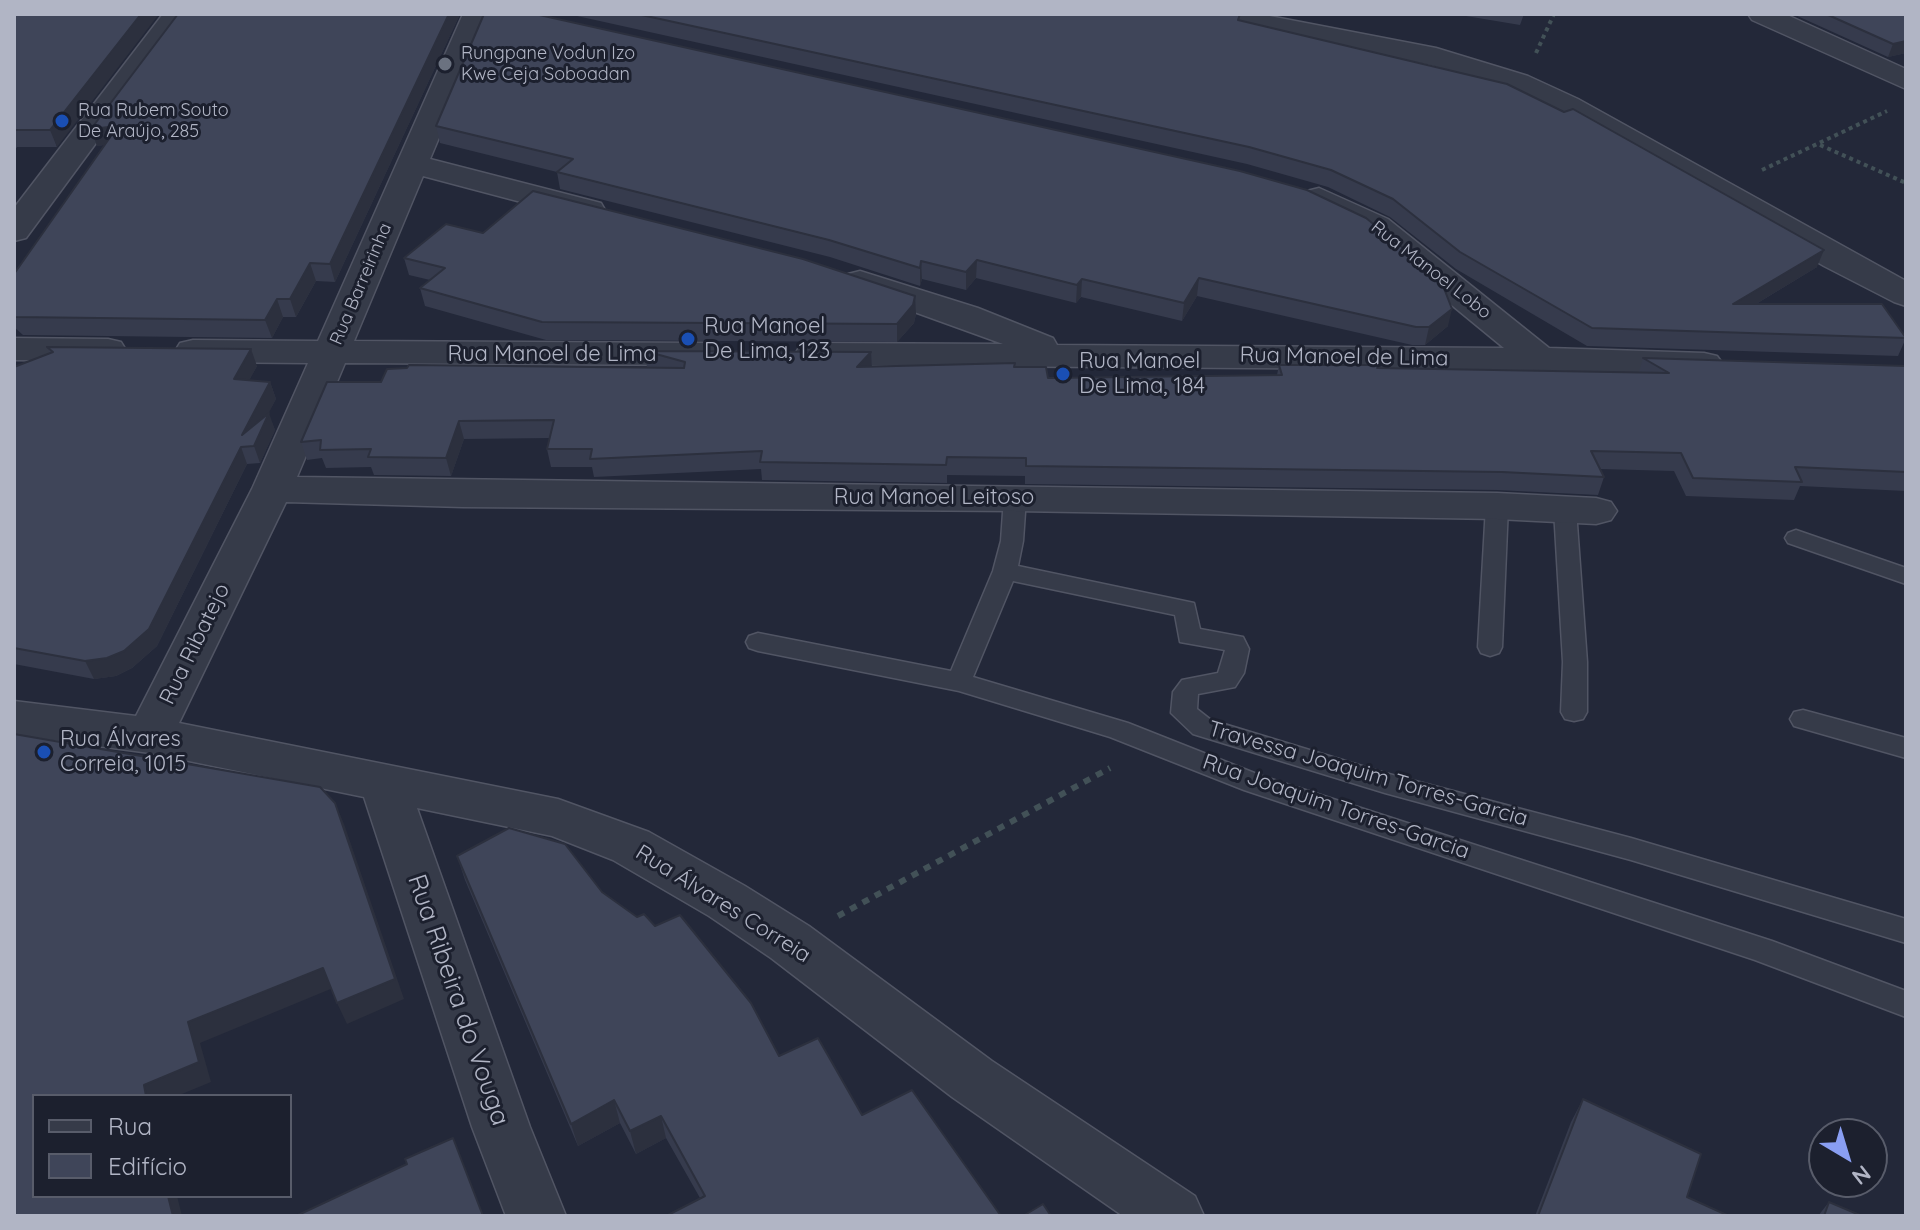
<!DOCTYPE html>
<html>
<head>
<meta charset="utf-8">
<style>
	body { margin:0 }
	#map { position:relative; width:1920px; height:1230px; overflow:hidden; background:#232839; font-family:Quicksand,sans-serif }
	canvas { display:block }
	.frame { position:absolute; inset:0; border:16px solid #b1b5c5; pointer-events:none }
	.legend { position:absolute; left:32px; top:1094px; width:260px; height:104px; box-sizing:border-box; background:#1c202e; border:2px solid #585c6a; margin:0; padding:10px 14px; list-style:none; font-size:24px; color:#b1b5c5 }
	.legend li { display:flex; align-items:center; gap:16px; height:40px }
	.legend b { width:40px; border:2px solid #585c6a }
	.north { position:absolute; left:1808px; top:1118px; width:80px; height:80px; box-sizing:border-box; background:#1c202e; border:2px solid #585c6a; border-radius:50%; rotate:142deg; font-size:22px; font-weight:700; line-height:32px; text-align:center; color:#b1b5c5 }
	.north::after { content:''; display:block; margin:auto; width:28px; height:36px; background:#899ef2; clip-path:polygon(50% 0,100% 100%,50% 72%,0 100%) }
</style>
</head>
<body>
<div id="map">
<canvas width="1920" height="1230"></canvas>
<div class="frame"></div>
<ul class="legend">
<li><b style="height:10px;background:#363b49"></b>Rua</li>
<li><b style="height:22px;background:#3f4559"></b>Edifício</li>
</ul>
<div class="north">N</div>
</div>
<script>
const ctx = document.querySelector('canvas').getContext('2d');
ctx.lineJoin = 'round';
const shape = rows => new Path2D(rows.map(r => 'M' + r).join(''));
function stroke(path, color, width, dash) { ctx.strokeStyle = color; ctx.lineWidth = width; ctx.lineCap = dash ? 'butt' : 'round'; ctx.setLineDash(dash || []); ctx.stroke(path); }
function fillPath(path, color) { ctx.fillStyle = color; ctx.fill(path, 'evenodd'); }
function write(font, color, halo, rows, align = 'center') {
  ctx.font = font + ' Quicksand,sans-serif'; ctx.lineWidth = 6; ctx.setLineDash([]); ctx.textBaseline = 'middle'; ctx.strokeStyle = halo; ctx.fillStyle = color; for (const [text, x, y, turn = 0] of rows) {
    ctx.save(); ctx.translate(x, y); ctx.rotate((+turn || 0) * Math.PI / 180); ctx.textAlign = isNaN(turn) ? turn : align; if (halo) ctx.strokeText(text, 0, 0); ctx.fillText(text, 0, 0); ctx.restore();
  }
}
const service = shape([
	[1015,491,1023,493,1026,498,1023,541,1018,566,1194,603,1200,629,1243,637,1249,649,1244,673,1235,687,1198,694,1197,709,1211,720,1385,773,1631,838,1906,919,1906,943,1631,860,1385,793,1193,734,1171,713,1173,692,1182,680,1218,673,1225,650,1180,642,1175,615,1013,581,973,677,1128,723,1262,776,1772,941,1906,991,1906,1017,1755,960,1244,790,1110,737,959,691,758,651,749,648,746,642,749,636,758,633,951,671,993,571,1001,541,1004,498,1007,493,1015,491],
	[1497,499,1505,501,1508,506,1502,647,1499,653,1490,656,1481,653,1478,647,1486,506,1489,501,1497,499],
	[1565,503,1573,505,1576,510,1587,662,1587,712,1583,719,1574,721,1565,719,1561,712,1563,662,1554,510,1557,505,1565,503],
	[1796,530,1906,568,1906,584,1788,543,1785,538,1788,533,1796,530],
	[1803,710,1906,738,1906,758,1794,726,1790,719,1794,712,1803,710]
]);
const minor = shape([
	[163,14,191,14,26,238,14,241,14,208,163,14],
	[463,14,491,14,430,159,601,203,605,210,601,217,589,220,423,176,354,341,704,343,717,346,722,354,717,362,704,365,345,363,297,477,1497,493,1596,498,1611,502,1617,511,1611,520,1596,524,1497,519,1015,511,463,507,286,502,179,723,558,799,649,832,745,886,809,926,992,1061,1195,1196,1204,1216,1123,1216,952,1097,771,958,709,916,613,860,552,836,417,808,530,1127,566,1216,506,1216,472,1127,364,797,150,753,14,735,14,701,136,716,252,489,308,363,193,362,180,359,175,351,180,343,193,340,318,341,463,14],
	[1203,14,1259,14,1436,48,1528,76,1578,99,1906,281,1906,306,1894,302,1824,266,1556,111,1508,88,1431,65,1217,22,1207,20,1203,14],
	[1748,14,1785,14,1906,69,1906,89,1752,20,1748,14],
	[1319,188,1388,219,1549,348,1704,353,1717,356,1723,364,1717,372,1704,375,1540,370,813,365,800,362,795,354,800,346,813,343,1003,344,848,288,843,281,848,274,860,271,978,308,1053,338,1057,345,1504,348,1364,233,1307,205,1303,198,1307,191,1319,188],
	[14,338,108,339,121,342,126,350,121,358,108,361,14,360,14,338]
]);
stroke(service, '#515564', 3);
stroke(minor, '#515564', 3);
stroke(shape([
	[1536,53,1554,14],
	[1820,145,1906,183],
	[1762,170,1887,111]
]), '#425157', 4, [4, 4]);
stroke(shape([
	[838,916,1110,768]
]), '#425157', 6, [7, 7]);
fillPath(service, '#363b49');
fillPath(minor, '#363b49');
fillPath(shape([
	[14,14,57,147,17,147,14,151],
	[178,14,460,14,335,282,316,281,296,317,283,317,272,338,23,335,14,327,14,274,104,145,97,146,91,129],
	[568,14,1240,14,1239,20,1817,267,1756,304,1906,338,1898,356,1587,346,1456,269,1390,217,1328,187,1247,164],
	[1454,14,1524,14,1520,25],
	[1793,14,1906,14,1906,53,1888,57],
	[436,126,1448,326,1425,345,1412,345,1197,296,1182,321,1081,297,1076,303,976,278,966,290,922,279,920,286,830,257,560,189,557,172,440,143],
	[483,233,915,296,916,314,914,323,897,342,546,340,425,306,420,288,430,280,409,275,404,258],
	[47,347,257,366,249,380,270,382,276,399,268,413,275,430,260,463,247,464,157,646,132,668,116,676,94,679,14,664,14,367,50,353],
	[645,351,871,352,872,367,1015,367,1048,378,1277,375,1279,365,1382,365,1381,368,1639,372,1643,358,1906,366,1906,491,1800,486,1794,500,1686,496,1674,471,1600,469,1604,477,1598,495,1497,490,1025,484,1025,476,947,475,947,483,762,480,761,469,594,477,592,467,551,467,547,449,550,438,464,439,451,476,374,475,371,467,326,468,322,458,307,460,301,442,381,382,647,368],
	[457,856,602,892,779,1056,862,1115,700,1198,666,1138,636,1154,620,1123,578,1146,465,880],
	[1583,1099,1687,1197,1729,1216,1535,1216,1571,1122],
	[1829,1202,1862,1216,1818,1216]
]), '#363b4d');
fillPath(shape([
	[141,14,159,14,57,147,50,130],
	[449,14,460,14,335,282,330,264],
	[1906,41,1906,53,1888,57,1893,44],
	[118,126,124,143,97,146,91,129],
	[1824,250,1817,267,1726,322,1733,304],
	[977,260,976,278,966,290,966,272],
	[921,261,922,279,920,286,920,268],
	[310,263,316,281,296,317,290,299],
	[1199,278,1197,296,1182,321,1184,303],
	[1082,279,1081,297,1076,303,1077,285],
	[915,296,916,314,914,323,897,342,897,324],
	[277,299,283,317,272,338,265,320],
	[1452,309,1448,326,1425,345,1429,327],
	[251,349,257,366,241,396,234,379],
	[871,352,872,370,857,367],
	[270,382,276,399,252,446,242,435],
	[269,413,275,430,260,463,254,446],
	[459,421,464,439,451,476,446,458],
	[241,447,247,464,157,646,132,668,116,676,94,679,85,661],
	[335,803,344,824,404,999,347,1024,337,1003],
	[323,968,333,988,200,1043,211,1082,177,1096,146,1096,144,1085,188,1022],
	[614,1100,620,1123,578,1146,571,1124],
	[661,1116,666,1138,636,1154,630,1131],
	[168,1196,177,1196,182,1216,173,1216]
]), '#2c303e');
const building = shape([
	[14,14,141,14,50,130,14,130,14,14],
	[178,14,449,14,330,264,310,263,290,299,277,299,265,320,15,317,14,274,118,126,91,129,178,14],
	[484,14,535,14,1240,171,1307,190,1366,218,1440,278,1452,309,1429,327,1416,327,1199,278,1184,303,1082,279,1077,285,977,260,966,272,921,261,920,268,829,240,557,172,573,159,436,126,484,14],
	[637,14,1240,14,1238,20,1507,84,1564,112,1573,109,1824,250,1733,304,1882,304,1906,338,1592,328,1460,252,1393,199,1331,170,1249,147,637,14],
	[1826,14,1906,14,1906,41,1893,44,1826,14],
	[533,191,803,259,915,296,913,305,897,324,542,322,420,288,445,268,404,258,446,224,483,233,533,191],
	[47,347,251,349,234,379,270,382,242,435,269,413,254,446,241,447,149,629,124,651,107,658,85,661,14,648,14,367,53,352,47,347],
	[645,351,871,352,857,367,1015,363,1014,367,1046,367,1048,378,1282,375,1279,365,1382,365,1377,368,1669,373,1643,358,1906,366,1906,472,1795,467,1802,482,1693,478,1681,453,1591,451,1604,477,1502,472,1026,466,1026,458,947,457,946,465,760,462,762,451,590,459,592,449,547,449,554,420,459,421,446,458,368,457,371,449,320,450,321,440,301,442,327,382,381,382,387,369,407,368,409,365,684,368,685,362,645,351],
	[14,734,320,787,335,803,395,979,337,1003,323,968,188,1022,199,1062,144,1085,146,1096,34,1096,34,1196,168,1196,173,1216,14,1216,14,734],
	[509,828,565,844,602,892,637,917,644,914,655,926,680,915,751,1003,779,1056,818,1038,862,1115,912,1090,1001,1216,666,1216,705,1196,661,1116,630,1131,614,1100,571,1124,457,856,509,828],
	[1583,1099,1701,1154,1687,1197,1729,1216,1538,1216,1583,1099],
	[453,1138,483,1216,296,1216,407,1164,405,1159,453,1138],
	[1829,1202,1862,1216,1824,1216,1829,1202],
	[1043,1204,1051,1216,1023,1216,1043,1204]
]);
fillPath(building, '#3f4559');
stroke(building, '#2c303e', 2);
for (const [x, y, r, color] of [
	[445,64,8,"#6b7280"],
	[62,121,8,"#1a4fb4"],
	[688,339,8,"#1a4fb4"],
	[1063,374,8,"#1a4fb4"],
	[44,752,8,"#1a4fb4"]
]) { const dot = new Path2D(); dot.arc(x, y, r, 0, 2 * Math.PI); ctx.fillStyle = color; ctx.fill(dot); stroke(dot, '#1c202e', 3); }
write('18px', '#b1b5c5', '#1c202e', [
	["Rungpane Vodun Izo",461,54],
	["Kwe Ceja Soboadan",461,75],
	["Rua Rubem Souto",78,111],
	["De Araújo, 285",78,132]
], 'left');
write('18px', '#b1b5c5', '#1c202e', [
	["Rua Manoel Lobo",1431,270,38],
	["Rua Barreirinha",361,284,-67]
]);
write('22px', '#b1b5c5', '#1c202e', [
	["Rua Manoel",704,326],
	["De Lima, 123",704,351],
	["Rua Manoel",1079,361],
	["De Lima, 184",1079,386],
	["Rua Álvares",60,739],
	["Correia, 1015",60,764]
], 'left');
write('22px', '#b1b5c5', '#1c202e', [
	["Rua Manoel de Lima",552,354],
	["Rua Manoel de Lima",1344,357,1],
	["Rua Manoel Leitoso",934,497],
	["Rua Ribatejo",195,644,-64],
	["Travessa Joaquim Torres-Garcia",1368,774,16],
	["Rua Joaquim Torres-Garcia",1336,807,19],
	["Rua Álvares Correia",723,904,32]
]);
write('26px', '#b1b5c5', '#1c202e', [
	["Rua Ribeira do Vouga",458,1000,71]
]);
</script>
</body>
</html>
